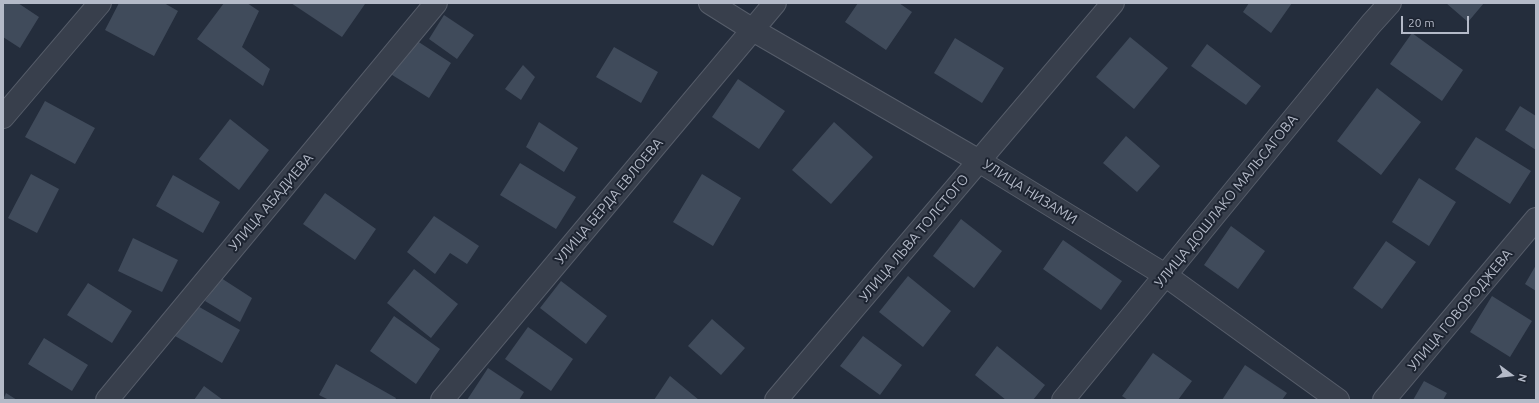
<!DOCTYPE html>
<html>
<head>
<meta charset="utf-8">
<style>
	body { margin:0 }
	#map { position:relative; width:1539px; height:403px; overflow:hidden; background:#242d3c; font-family:Ubuntu,sans-serif }
	canvas { display:block }
	.frame { position:absolute; inset:0; border:4px solid #b4bac8; pointer-events:none }
	.north { position:absolute; left:1491px; top:355px; width:40px; height:40px; -webkit-text-stroke:3px #1d2431; paint-order:stroke; rotate:105deg; font-size:11px; font-weight:700; line-height:16px; text-align:center; color:#b4bac8 }
	.north::after { content:''; display:block; margin:auto; width:14px; height:18px; background:#b4bac8; clip-path:polygon(50% 0,100% 100%,50% 72%,0 100%) }
	.scale { position:absolute; left:1401px; top:16px; width:68px; height:18px; box-sizing:border-box; border:2px solid #b4bac8; border-top:0; padding-left:5px; font-size:12px; line-height:14px; white-space:nowrap; color:#b4bac8; -webkit-text-stroke:3px #1d2431; paint-order:stroke }
</style>
</head>
<body>
<div id="map">
<canvas width="1539" height="403"></canvas>
<div class="frame"></div>
<div class="north">N</div>
<div class="scale">20 m</div>
</div>
<script>
const ctx = document.querySelector('canvas').getContext('2d');
ctx.lineJoin = 'round';
function fillPath(path, color) { ctx.fillStyle = color; ctx.fill(path, 'evenodd'); }
const shape = rows => new Path2D(rows.map(r => 'M' + r).join(''));
function stroke(path, color, width, dash) { ctx.strokeStyle = color; ctx.lineWidth = width; ctx.lineCap = dash ? 'butt' : 'round'; ctx.setLineDash(dash || []); ctx.stroke(path); }
function write(font, color, halo, rows, align = 'center') {
  ctx.font = font + ' Ubuntu,sans-serif'; ctx.lineWidth = 4; ctx.setLineDash([]); ctx.textBaseline = 'middle'; ctx.strokeStyle = halo; ctx.fillStyle = color; for (const [text, x, y, turn = 0] of rows) {
    ctx.save(); ctx.translate(x, y); ctx.rotate((+turn || 0) * Math.PI / 180); ctx.textAlign = isNaN(turn) ? turn : align; if (halo) ctx.strokeText(text, 0, 0); ctx.fillText(text, 0, 0); ctx.restore();
  }
}
fillPath(shape([
	[3,3,18,3,39,17,20,48,3,37],
	[119,3,164,3,178,11,154,56,105,30],
	[224,3,247,3,259,11,242,47,270,69,263,86,197,39],
	[291,3,363,3,365,4,342,37],
	[858,3,899,3,912,12,886,50,845,22],
	[1249,3,1292,3,1271,33,1243,12],
	[1446,3,1484,3,1468,22],
	[444,15,474,35,457,59,429,39],
	[1412,33,1463,70,1442,101,1390,64],
	[411,37,451,63,429,98,389,73],
	[1130,37,1168,68,1134,109,1096,77],
	[955,38,1004,68,982,103,934,73],
	[1207,44,1261,86,1246,105,1191,66],
	[614,47,658,72,641,103,596,77],
	[523,65,535,77,521,100,505,89],
	[738,79,785,111,759,149,712,117],
	[1377,88,1421,122,1381,175,1337,141],
	[45,101,95,128,75,164,25,137],
	[1520,106,1536,116,1536,150,1505,130],
	[230,119,269,150,239,190,199,159],
	[539,122,578,148,564,172,526,147],
	[834,122,873,157,831,204,792,170],
	[1126,136,1160,166,1137,192,1103,163],
	[1476,137,1531,171,1510,204,1455,169],
	[520,163,576,197,556,229,500,195],
	[31,174,59,189,37,233,8,218],
	[702,174,741,198,713,246,673,222],
	[173,175,220,202,203,233,156,206],
	[1419,178,1456,202,1429,246,1392,222],
	[325,193,376,229,355,260,303,224],
	[434,216,479,246,467,264,450,253,435,274,407,252],
	[961,219,1002,251,974,288,933,256],
	[1231,226,1265,251,1238,289,1204,265],
	[133,238,178,260,162,292,118,271],
	[1063,240,1122,281,1101,310,1043,269],
	[1386,241,1416,262,1382,309,1353,288],
	[1536,265,1536,291,1525,284],
	[414,269,458,304,431,338,387,303],
	[908,276,951,311,923,347,879,312],
	[221,278,252,298,240,322,205,301],
	[561,281,607,316,586,344,540,308],
	[88,283,132,311,112,343,67,315],
	[1492,296,1532,321,1510,357,1470,332],
	[194,304,240,330,222,363,175,336],
	[394,316,440,349,416,384,370,351],
	[712,319,745,348,721,375,688,346],
	[528,327,573,359,551,391,505,359],
	[863,336,902,365,880,395,840,366],
	[44,338,88,365,72,391,28,364],
	[997,346,1045,385,1033,400,1006,400,975,375],
	[1153,353,1192,381,1178,400,1128,400,1122,396],
	[336,364,396,398,395,400,329,400,319,395],
	[1245,365,1287,393,1282,400,1222,400],
	[488,368,524,392,519,400,467,400],
	[670,376,699,400,654,400],
	[1424,381,1447,393,1443,400,1413,400],
	[204,386,223,400,194,400],
	[6,393,17,400,3,400]
]), '#404b5b');
const street = shape([
	[710,3,753,30,979,161,1165,275,1338,400],
	[3,117,100,3],
	[107,400,436,3],
	[442,400,775,3],
	[776,400,1113,3],
	[1063,400,1371,24,1390,3],
	[1384,400,1536,219]
]);
stroke(street, '#565d6a', 24);
stroke(street, '#383f4c', 22);
write('14px', '#b4bac8', '#1d2431', [
	["УЛИЦА НИЗАМИ",1030,192,32],
	["УЛИЦА БЕРДА ЕВЛОЕВА",609,201,-50],
	["УЛИЦА ДОШЛАКО МАЛЬСАГОВА",1226,201,-51],
	["УЛИЦА АБАДИЕВА",271,202,-50],
	["УЛИЦА ЛЬВА ТОЛСТОГО",914,238,-50],
	["УЛИЦА ГОВОРОДЖЕВА",1460,310,-50]
]);
</script>
</body>
</html>
